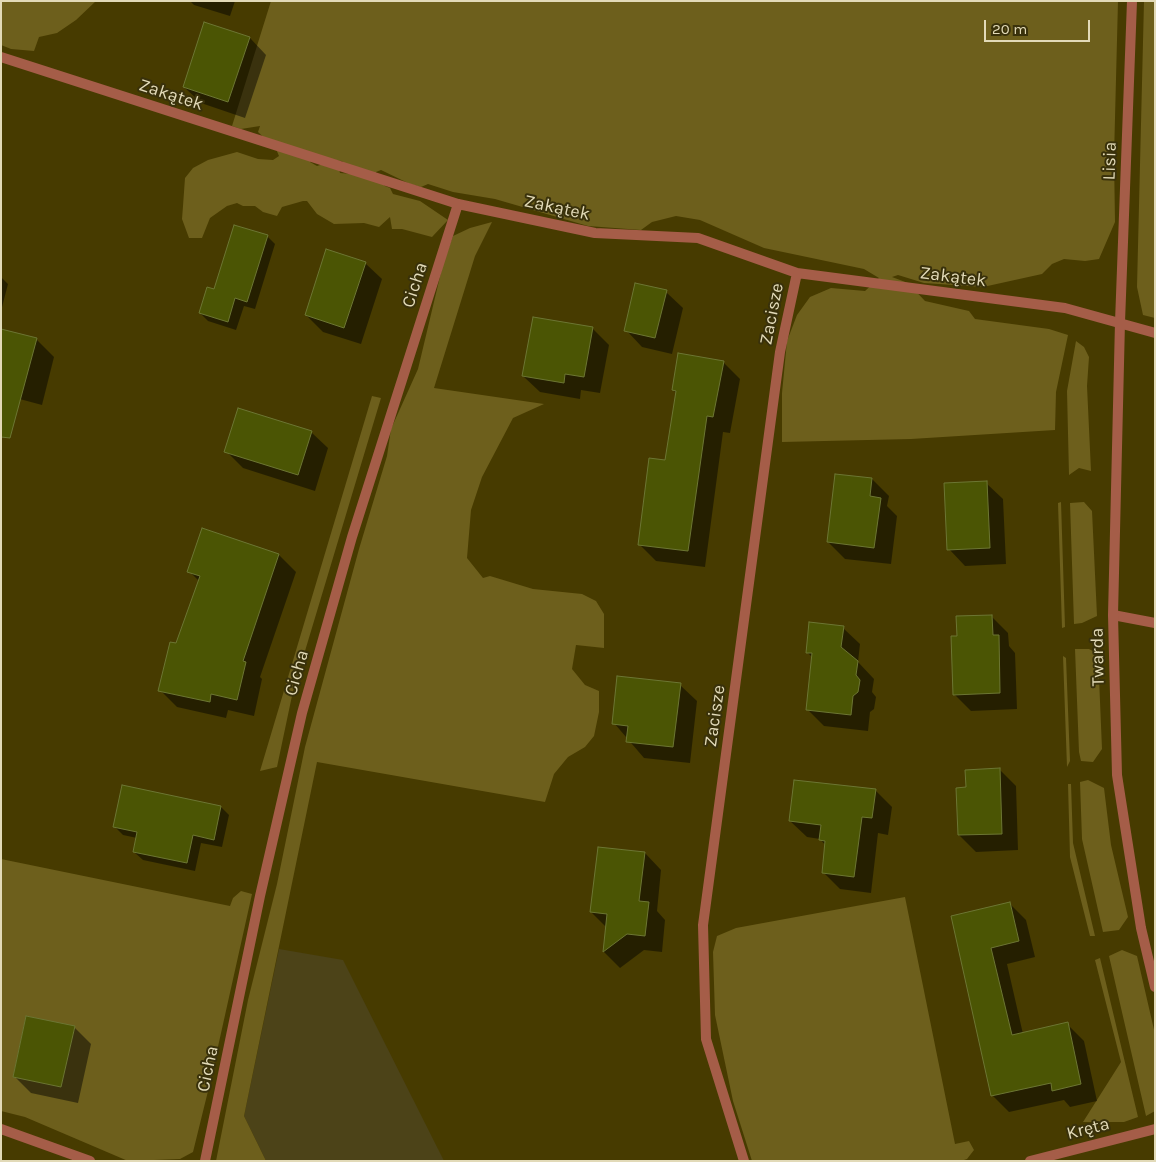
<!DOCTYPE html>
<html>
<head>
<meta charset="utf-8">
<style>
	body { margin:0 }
	#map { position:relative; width:1156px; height:1162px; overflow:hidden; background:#473b00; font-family:Karla,sans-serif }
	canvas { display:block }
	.frame { position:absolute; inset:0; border:2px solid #e2dab8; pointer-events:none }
	.scale { position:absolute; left:984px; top:20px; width:106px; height:22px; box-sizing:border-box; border:2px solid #e2dab8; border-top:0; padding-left:6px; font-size:15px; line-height:18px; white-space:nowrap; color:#e2dab8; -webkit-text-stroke:4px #39310b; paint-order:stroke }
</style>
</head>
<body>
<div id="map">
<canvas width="1156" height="1162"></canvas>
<div class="frame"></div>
<div class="scale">20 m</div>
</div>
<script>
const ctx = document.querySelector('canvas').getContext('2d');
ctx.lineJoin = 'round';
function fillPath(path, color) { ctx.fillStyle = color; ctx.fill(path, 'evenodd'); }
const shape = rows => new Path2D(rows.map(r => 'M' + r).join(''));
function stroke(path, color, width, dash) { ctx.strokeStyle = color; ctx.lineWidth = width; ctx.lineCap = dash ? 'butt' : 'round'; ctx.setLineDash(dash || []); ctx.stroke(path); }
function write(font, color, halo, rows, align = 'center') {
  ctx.font = font + ' Karla,sans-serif'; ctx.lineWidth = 4; ctx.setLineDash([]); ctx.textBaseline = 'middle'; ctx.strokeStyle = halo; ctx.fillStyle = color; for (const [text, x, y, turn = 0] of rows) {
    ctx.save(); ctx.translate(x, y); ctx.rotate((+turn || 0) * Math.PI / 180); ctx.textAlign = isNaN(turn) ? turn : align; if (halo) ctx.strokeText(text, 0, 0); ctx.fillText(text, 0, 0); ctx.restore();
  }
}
fillPath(shape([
	[279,949,343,960,444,1161,266,1161,244,1116]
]), '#4c4318');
fillPath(shape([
	[1,1,96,1,76,20,57,33,39,37,34,51,11,49,1,45],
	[271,1,1118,1,1114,157,1115,222,1099,259,1085,261,1064,259,1052,264,1042,274,983,287,924,283,898,275,892,277,908,283,925,301,969,311,975,319,1049,329,1068,335,1056,392,1055,430,911,439,782,442,782,393,787,341,797,315,810,297,831,288,865,291,879,278,864,269,764,248,700,220,676,216,652,222,641,230,588,226,495,199,453,192,428,184,421,187,410,184,381,170,376,172,376,176,385,186,390,188,393,194,420,201,448,220,432,237,402,229,392,229,390,217,379,227,364,223,334,224,317,214,307,201,303,201,282,207,277,216,263,212,255,206,243,206,237,203,227,206,210,218,202,238,189,238,182,219,183,206,185,178,193,168,208,160,237,152,258,159,273,160,279,156,276,149,258,132,260,126,241,129,232,126],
	[312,159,342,161,352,174,340,173,339,169,323,164,317,166,310,162],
	[1144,1,1155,1,1155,318,1143,315,1137,287],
	[492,222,475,256,434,388,544,404,513,418,482,477,471,510,467,558,483,578,490,576,533,589,582,594,596,601,604,614,604,648,576,645,572,669,585,685,599,691,599,712,594,736,585,747,568,757,554,774,545,802,317,762,244,1116,266,1161,216,1161,248,1000,277,884,305,747,359,549,387,456,391,429,418,369,443,264,453,236,470,228],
	[1076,341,1084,347,1089,357,1087,386,1091,471,1079,468,1069,475,1067,391],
	[372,396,381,398,293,691,277,767,260,771],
	[1061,502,1065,627,1062,628,1058,503],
	[1084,502,1092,511,1097,616,1082,623,1074,624,1070,503],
	[1075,649,1089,649,1098,654,1102,749,1093,762,1081,761,1079,752],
	[1063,656,1066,658,1070,761,1067,767],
	[1088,780,1104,788,1111,845,1128,917,1119,930,1103,932,1082,839,1080,782],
	[1068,784,1071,784,1073,843,1095,936,1090,936,1070,857],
	[1,859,230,906,233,898,241,891,252,894,209,1087,193,1152,180,1159,128,1161,25,1117,1,1111],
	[26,1016,75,1027,61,1087,13,1077],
	[905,897,955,1144,969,1141,974,1150,967,1159,961,1161,752,1161,733,1101,715,1015,713,952,717,936,736,928],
	[1122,950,1137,956,1155,1034,1155,1111,1146,1116,1109,956],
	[1100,958,1138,1117,1124,1122,1083,1122,1121,1062,1095,960]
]), '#6d5f1c');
fillPath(shape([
	[190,1,235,1,230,16,194,5],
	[205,23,250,38,266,55,245,118,201,103,184,87],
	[267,236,275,244,255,309,244,306,236,330,208,321,200,313,215,290],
	[365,263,382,279,361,344,323,332,306,315],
	[1,277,8,284,1,311],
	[666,292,683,308,672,354,642,347,626,330],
	[592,328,609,345,600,393,581,390,580,399,540,392,523,376],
	[36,339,54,357,42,405,1,394],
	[723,362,740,379,730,433,723,432,705,567,656,561,639,544,666,462,677,394,673,390],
	[311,432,328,448,315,491,243,468,226,451],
	[836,475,872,479,889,496,887,506,897,516,891,564,845,559,828,542],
	[986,483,1003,499,1006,564,965,566,949,549],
	[203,530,279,555,296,572,260,677,262,679,254,716,228,710,226,718,177,707,160,690,199,581,189,571],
	[991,616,1008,633,1009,646,1015,653,1017,709,971,711,954,694,958,637],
	[843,628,860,644,858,662,874,679,872,692,876,697,874,709,870,712,868,731,824,726,807,709,813,658,807,652],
	[680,685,697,701,690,763,644,758,614,723],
	[1000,770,1016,786,1018,850,976,852,959,835,967,789],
	[875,790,892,807,888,835,878,833,871,893,840,889,823,872,826,846,820,839,807,837,790,821],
	[221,807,229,815,222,847,201,843,195,871,143,860,134,852,137,838,123,835,115,827],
	[645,853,661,870,657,911,665,920,662,952,644,950,620,968,604,952,607,928,591,912],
	[1010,904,1026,920,1035,957,1007,964,1023,1034,1067,1024,1084,1041,1097,1101,1070,1107,1064,1100,1009,1112,992,1095,952,917],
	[74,1027,91,1044,78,1103,31,1093,14,1076]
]), '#0007');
const building = shape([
	[204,22,250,37,228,102,183,87,204,22],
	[234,225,268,235,247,302,235,298,228,322,199,313,207,287,214,289,234,225],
	[326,249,366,262,344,328,305,315,326,249],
	[635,283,667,290,655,338,624,331,635,283],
	[533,317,593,327,584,377,565,374,564,383,522,376,533,317],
	[1,329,37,338,10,438,1,437,1,329],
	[678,353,724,361,713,417,707,416,688,551,638,545,649,458,665,460,676,391,672,390,678,353],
	[238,408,312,431,298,475,224,452,238,408],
	[835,474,872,478,870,496,881,498,874,548,827,542,835,474],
	[987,481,990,548,947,550,944,483,987,481],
	[202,528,279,554,243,661,246,662,237,700,211,694,210,702,158,691,170,642,176,643,200,576,187,572,202,528],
	[992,615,993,635,999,635,1000,693,953,695,951,636,957,636,956,616,992,615],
	[809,622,844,626,841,647,858,661,856,675,860,680,858,692,853,696,851,715,806,710,812,653,806,653,809,622],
	[617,676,681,683,673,747,626,742,628,726,612,724,617,676],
	[1000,768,1002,834,958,835,956,788,966,787,965,770,1000,768],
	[794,780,876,789,872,818,862,817,854,877,822,873,825,841,819,840,821,825,789,821,794,780],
	[122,785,221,806,214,840,193,835,187,863,133,852,137,832,113,827,122,785],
	[598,847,645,852,639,901,649,902,645,936,627,934,603,952,607,914,590,912,598,847],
	[1010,902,1019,941,991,948,1012,1035,1068,1022,1081,1084,1052,1091,1051,1083,991,1096,951,916,1010,902],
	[26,1016,75,1026,61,1087,13,1077,26,1016]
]);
fillPath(building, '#4b5504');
stroke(building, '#6c7633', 1);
stroke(shape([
	[1113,615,1155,623]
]), '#a55d48', 10);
stroke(shape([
	[1132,1,1120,322,1113,615,1117,775,1141,928,1155,987],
	[1,57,458,204,595,233,698,238,797,273,1065,308,1155,333],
	[1,1129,90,1161],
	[205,1161,260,896,302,713,352,537,458,204],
	[744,1161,706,1039,703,925,780,352,797,273],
	[1030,1161,1155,1129]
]), '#a55d48', 10);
write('18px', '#e2dab8', '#39310b', [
	["Zakątek",171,95,18],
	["Lisia",1110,161,-88],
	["Zakątek",557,208,12],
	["Zakątek",953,277,7],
	["Cicha",415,285,-72],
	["Zacisze",772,314,-79],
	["Twarda",1098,657,-91],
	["Cicha",297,673,-74],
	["Zacisze",715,716,-82],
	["Cicha",208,1069,-78],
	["Kręta",1088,1129,-14]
]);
</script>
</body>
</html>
